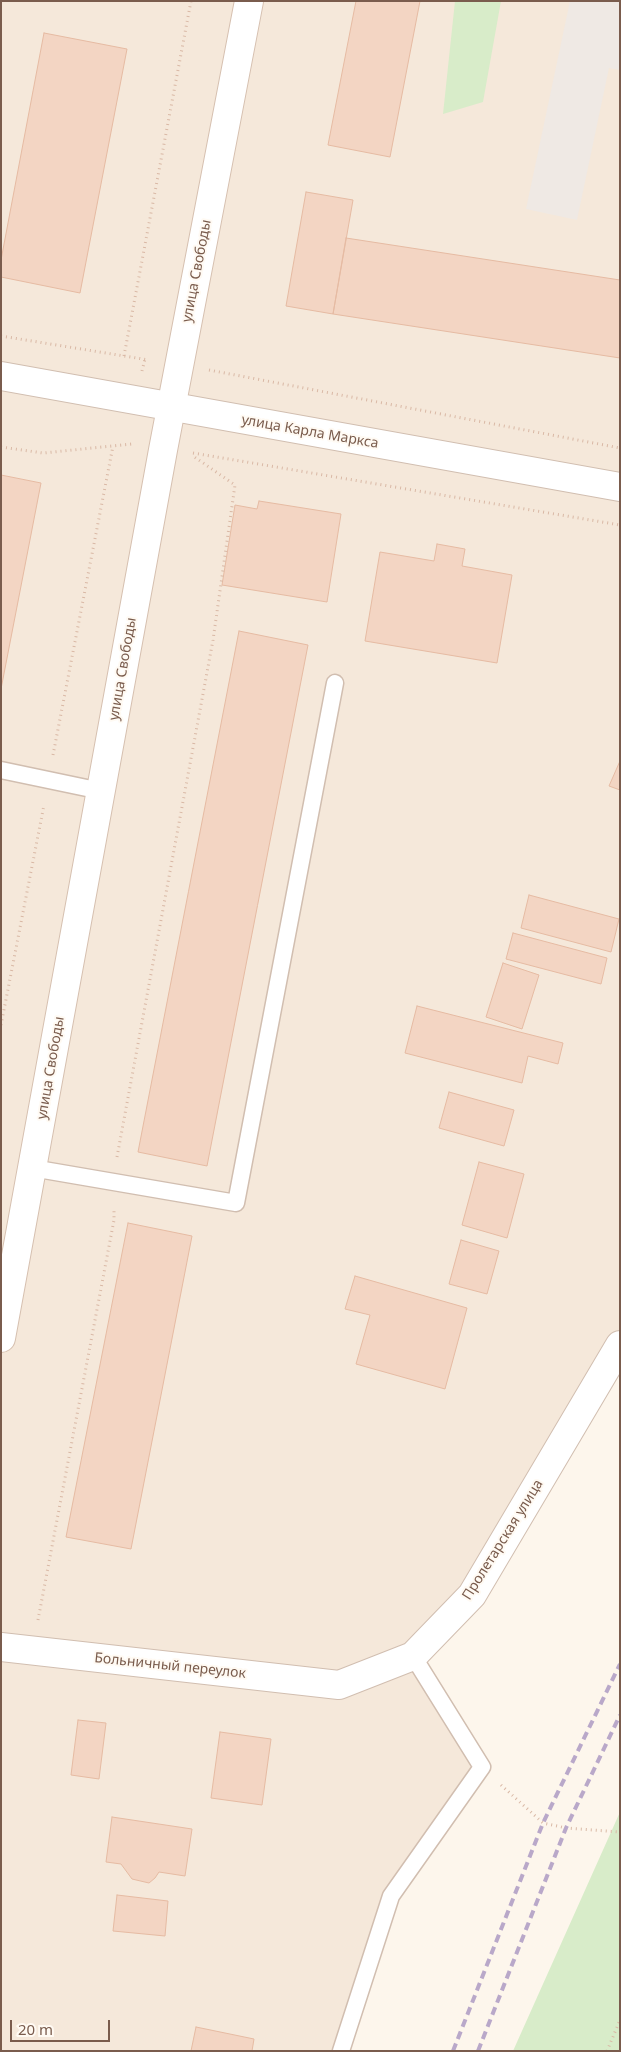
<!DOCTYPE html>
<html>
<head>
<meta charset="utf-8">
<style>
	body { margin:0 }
	#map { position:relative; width:621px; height:2052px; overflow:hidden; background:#fdf6ec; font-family:"Noto Sans",sans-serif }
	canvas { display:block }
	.frame { position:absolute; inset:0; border:2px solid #7a5c4d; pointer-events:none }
	.scale { position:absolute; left:10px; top:2020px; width:100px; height:22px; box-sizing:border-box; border:2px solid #7a5c4d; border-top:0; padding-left:6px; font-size:15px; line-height:18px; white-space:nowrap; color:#7a5c4d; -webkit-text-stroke:4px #fffaf3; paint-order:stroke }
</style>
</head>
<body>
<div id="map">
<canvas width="621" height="2052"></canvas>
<div class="frame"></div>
<div class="scale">20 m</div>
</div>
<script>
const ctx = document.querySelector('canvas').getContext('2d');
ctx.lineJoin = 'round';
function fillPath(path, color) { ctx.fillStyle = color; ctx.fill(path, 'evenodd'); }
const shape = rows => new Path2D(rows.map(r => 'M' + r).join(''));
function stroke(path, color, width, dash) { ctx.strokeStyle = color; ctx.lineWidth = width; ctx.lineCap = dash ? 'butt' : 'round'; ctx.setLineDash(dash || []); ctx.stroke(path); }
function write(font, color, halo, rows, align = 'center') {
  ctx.font = font + ' "Noto Sans",sans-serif'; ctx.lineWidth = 4; ctx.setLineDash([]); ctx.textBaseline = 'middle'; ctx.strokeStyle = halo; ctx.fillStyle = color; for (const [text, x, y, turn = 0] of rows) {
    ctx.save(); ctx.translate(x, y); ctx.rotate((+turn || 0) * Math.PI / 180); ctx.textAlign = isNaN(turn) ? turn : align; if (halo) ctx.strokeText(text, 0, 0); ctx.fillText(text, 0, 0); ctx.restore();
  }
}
fillPath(shape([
	[1,1,620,1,620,1345,472,1595,413,1656,482,1767,391,1896,341,2051,1,2051]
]), '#f5e8da');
fillPath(shape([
	[570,1,620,1,620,70,609,68,577,220,526,209]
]), '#efe9e4');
fillPath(shape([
	[455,1,501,1,483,102,443,114],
	[620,1812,620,2051,513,2051]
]), '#d8ecc9');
const building = shape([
	[356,1,420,1,390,157,328,145,356,1],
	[44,33,127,49,80,293,1,277,1,260,44,33],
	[306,192,353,200,333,314,286,306,306,192],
	[346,238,620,280,620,358,333,314,346,238],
	[1,475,41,483,1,689,1,475],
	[259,501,341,514,327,602,222,585,235,505,257,509,259,501],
	[437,544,465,549,462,566,512,575,497,663,365,641,380,552,434,561,437,544],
	[239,631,308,645,207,1166,138,1152,239,631],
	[620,761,620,790,609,786,620,761],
	[529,895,619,919,611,952,521,928,529,895],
	[513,933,607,958,601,984,506,959,513,933],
	[503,963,539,975,522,1029,486,1017,503,963],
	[417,1006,563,1043,558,1064,528,1056,522,1083,405,1053,417,1006],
	[449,1092,514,1110,504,1146,439,1128,449,1092],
	[479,1162,524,1174,507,1238,462,1225,479,1162],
	[128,1223,192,1236,131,1549,66,1537,128,1223],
	[461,1240,499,1251,487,1294,449,1284,461,1240],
	[355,1276,467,1308,445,1389,356,1364,370,1315,345,1309,355,1276],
	[78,1720,106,1723,99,1779,71,1775,78,1720],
	[220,1732,271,1739,262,1805,211,1798,220,1732],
	[112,1817,192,1829,185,1876,159,1872,155,1878,149,1883,132,1879,121,1864,106,1862,112,1817],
	[117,1895,168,1901,165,1936,113,1931,117,1895],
	[196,2027,254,2039,252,2051,191,2051,196,2027]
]);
fillPath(building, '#f3d5c3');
stroke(building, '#e6bba3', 1);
const service = shape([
	[1,770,101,791],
	[32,1168,236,1203,335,683],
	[341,2051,391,1896,482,1767,413,1656]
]);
const tertiary = shape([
	[1,376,620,487],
	[1,1647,339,1685,413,1656,472,1595,620,1345]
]);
const secondary = shape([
	[1,1338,163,450,249,1]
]);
stroke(service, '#d1beb0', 19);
stroke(tertiary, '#d1beb0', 30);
stroke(secondary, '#d6c0b0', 30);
stroke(shape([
	[1,336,149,360],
	[124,356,191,1],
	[209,370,620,448],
	[142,371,145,359],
	[1,447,43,453,132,444],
	[193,453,620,525],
	[53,755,113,446],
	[1,1025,44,805],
	[117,1157,213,640,235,485,193,456],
	[38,1620,114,1220,114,1208],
	[501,1785,543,1823,566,1828,620,1832],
	[607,2051,620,2020]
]), '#d9b8a5', 3, [1, 4]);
stroke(service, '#fff', 16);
stroke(tertiary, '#fff', 28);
stroke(secondary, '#fff', 28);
stroke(shape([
	[453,2051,543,1823,620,1664],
	[478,2051,566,1828,620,1715]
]), '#b9a8c9', 4, [8, 5]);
write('14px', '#7a5c4d', '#fffaf3', [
	["улица Свободы",197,271,-79],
	["улица Карла Маркса",310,432,10],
	["улица Свободы",123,669,-80],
	["улица Свободы",51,1068,-80],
	["Пролетарская улица",503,1540,-58],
	["Больничный переулок",170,1666,6]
]);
</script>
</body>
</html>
